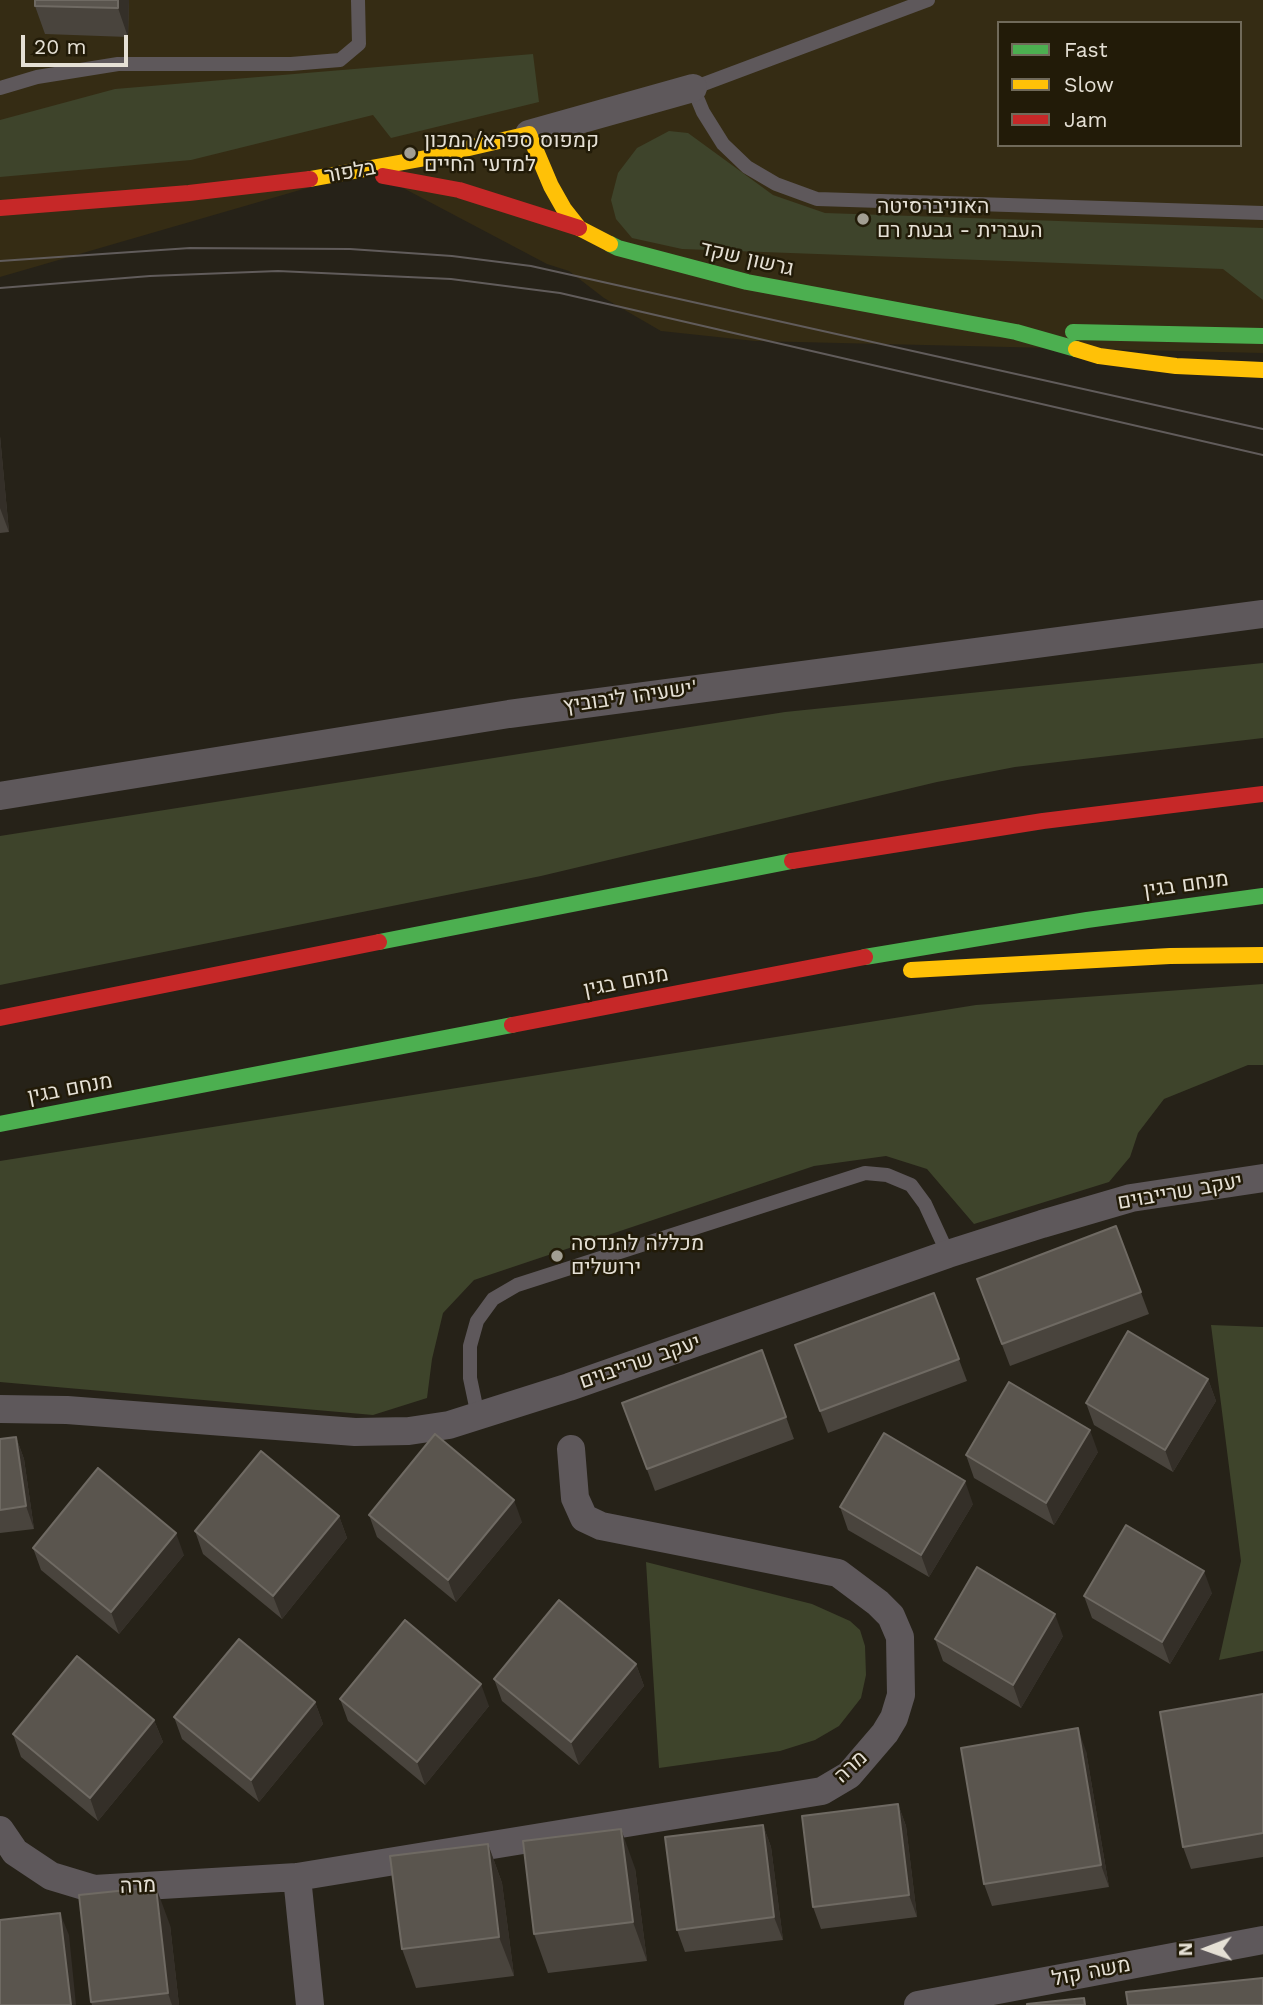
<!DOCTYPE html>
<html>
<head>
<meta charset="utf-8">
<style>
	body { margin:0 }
	#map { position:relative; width:1263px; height:2005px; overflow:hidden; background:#262218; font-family:"Work Sans",sans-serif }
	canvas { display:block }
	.legend { position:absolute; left:997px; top:21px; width:245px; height:126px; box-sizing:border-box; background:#221b08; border:2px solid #706a5a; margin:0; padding:9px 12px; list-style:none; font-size:21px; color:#e5e0d5 }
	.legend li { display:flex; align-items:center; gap:14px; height:35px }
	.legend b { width:35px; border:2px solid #706a5a }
	.north { position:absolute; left:1172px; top:1914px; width:70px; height:70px; -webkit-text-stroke:5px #221b08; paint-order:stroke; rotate:269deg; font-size:19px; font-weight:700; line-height:28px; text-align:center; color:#e5e0d5 }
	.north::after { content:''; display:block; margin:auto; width:24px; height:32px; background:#e5e0d5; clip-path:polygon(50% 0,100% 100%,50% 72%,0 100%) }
	.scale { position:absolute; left:21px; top:35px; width:107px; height:32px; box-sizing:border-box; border:4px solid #e5e0d5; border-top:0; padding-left:9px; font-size:21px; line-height:24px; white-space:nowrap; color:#e5e0d5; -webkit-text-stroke:5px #221b08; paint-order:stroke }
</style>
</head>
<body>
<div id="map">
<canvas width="1263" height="2005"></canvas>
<ul class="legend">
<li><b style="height:9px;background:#4caf50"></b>Fast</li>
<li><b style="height:9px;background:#ffc107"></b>Slow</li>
<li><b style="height:9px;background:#c62828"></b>Jam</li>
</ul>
<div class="north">N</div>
<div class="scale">20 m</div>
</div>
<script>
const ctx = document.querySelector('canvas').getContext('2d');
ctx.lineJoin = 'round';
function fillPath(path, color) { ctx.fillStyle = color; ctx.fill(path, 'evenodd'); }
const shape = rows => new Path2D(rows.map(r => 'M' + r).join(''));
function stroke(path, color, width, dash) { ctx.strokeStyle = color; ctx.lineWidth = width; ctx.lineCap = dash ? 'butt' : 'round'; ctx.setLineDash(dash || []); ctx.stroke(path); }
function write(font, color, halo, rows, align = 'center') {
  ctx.font = font + ' "Work Sans",Heebo,sans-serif'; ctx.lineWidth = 5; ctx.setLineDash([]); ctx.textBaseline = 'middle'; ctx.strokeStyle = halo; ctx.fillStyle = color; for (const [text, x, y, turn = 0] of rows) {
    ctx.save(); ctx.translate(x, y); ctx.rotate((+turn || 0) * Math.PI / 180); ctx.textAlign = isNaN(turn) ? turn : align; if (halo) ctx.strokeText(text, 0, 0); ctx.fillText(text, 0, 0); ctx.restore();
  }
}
fillPath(shape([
	[0,0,1263,0,1263,353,755,341,661,331,604,298,569,271,547,264,369,170,0,277],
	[999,23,1240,23,1240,145,999,145]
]), '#352c14');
fillPath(shape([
	[533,54,539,102,391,138,373,115,191,160,0,177,0,120,115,89],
	[669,131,688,133,773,195,825,213,1263,228,1263,300,1223,269,682,249,632,238,616,219,611,200,618,173,637,148],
	[1263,663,1263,738,1015,767,937,782,541,876,0,985,0,836,785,712],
	[1263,984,1263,1065,1248,1065,1164,1099,1138,1133,1130,1157,1109,1182,974,1224,927,1169,886,1156,814,1166,474,1280,443,1313,432,1359,427,1398,373,1415,0,1382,0,1161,976,1005],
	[1211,1325,1263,1327,1263,1651,1219,1660,1241,1561],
	[646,1562,812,1604,850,1621,860,1630,865,1646,866,1675,861,1698,839,1726,815,1740,780,1751,659,1768]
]), '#3e442b');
stroke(shape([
	[928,0,693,88,703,112,723,144,747,167,776,184,817,199,1263,213],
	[0,88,37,77,118,64,291,64,340,60,359,44,358,0],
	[478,1416,470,1378,470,1346,477,1321,493,1299,517,1285,865,1173,887,1175,911,1185,925,1204,948,1254]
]), '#5e585b', 14);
stroke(shape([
	[529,134,693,88],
	[0,796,509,714,1263,614],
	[0,1409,67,1410,355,1432,409,1431,449,1425,569,1387,948,1254,1042,1224,1131,1198,1263,1178],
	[0,1830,15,1852,51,1876,94,1889,297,1877,822,1791,849,1775,885,1733,894,1718,901,1695,900,1637,891,1616,878,1603,838,1573,601,1526,584,1518,575,1498,571,1449],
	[297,1877,310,2005],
	[918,2005,1263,1940]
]), '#5e585b', 28);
stroke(shape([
	[610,244,618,248,747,282,1016,332,1076,349],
	[1073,332,1263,336],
	[379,942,792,861],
	[865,957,1087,920,1263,896],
	[0,1124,512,1025]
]), '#4caf50', 16);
stroke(shape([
	[310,179,426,158,529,134,551,186,564,209,579,228,610,244],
	[1076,349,1099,356,1176,366,1263,370],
	[911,970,1170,956,1263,955]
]), '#ffc107', 16);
stroke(shape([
	[383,176,459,190,579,228],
	[0,208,189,193,310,179],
	[792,861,1043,821,1263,794],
	[0,1018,379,942],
	[512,1025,865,957]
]), '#c62828', 16);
stroke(shape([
	[0,261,190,248,350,249,452,256,531,266,1263,429],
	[0,288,150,276,278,271,451,279,560,293,1263,455]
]), '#615c5b', 2);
fillPath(shape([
	[129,0,128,37,45,34,35,6],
	[0,436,9,532,0,533],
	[1116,1226,1149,1314,1010,1366,977,1279],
	[934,1293,967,1381,828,1433,795,1345],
	[762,1350,794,1439,655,1491,622,1403],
	[1208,1379,1216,1401,1173,1472,1094,1425,1086,1403],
	[16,1437,24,1459,34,1529,0,1533,0,1439],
	[1098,1452,1054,1525,974,1478,966,1455],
	[973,1504,929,1577,848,1530,840,1507],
	[369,1515,522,1522,456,1602,377,1537],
	[339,1516,347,1538,282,1619,203,1554,195,1531],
	[33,1548,184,1555,119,1634,41,1570],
	[1212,1593,1170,1664,1092,1618,1084,1596],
	[1063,1636,1021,1708,943,1661,935,1639],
	[636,1664,644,1686,579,1765,502,1701,494,1679],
	[1263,1694,1263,1857,1191,1869,1183,1847],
	[340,1699,489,1706,425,1785,348,1721],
	[315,1702,323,1724,259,1802,182,1739,174,1717],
	[154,1720,163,1742,98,1821,21,1757,13,1734],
	[1086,1751,1109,1887,992,1906,984,1884],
	[898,1804,906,1826,917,1917,821,1929,813,1907],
	[763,1825,771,1847,783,1940,685,1952,677,1930],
	[488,1844,502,1883,514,1976,416,1988,402,1949],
	[635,1868,647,1961,548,1973,534,1934],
	[170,1925,179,2005,92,2005,91,2002]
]), '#49443d');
fillPath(shape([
	[118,0,129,0,128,37,118,8],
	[0,436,9,532,0,508],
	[1208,1379,1216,1401,1173,1472,1165,1450],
	[1090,1430,1098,1452,1054,1525,1046,1503],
	[16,1437,24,1459,34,1529,26,1506],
	[965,1481,973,1504,929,1577,921,1555],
	[514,1500,522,1522,456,1602,448,1580],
	[339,1516,347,1538,282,1619,273,1596],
	[176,1533,184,1555,119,1634,111,1612],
	[1204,1571,1212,1593,1170,1664,1162,1642],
	[1055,1614,1063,1636,1021,1708,1013,1685],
	[636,1664,644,1686,579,1765,571,1742],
	[481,1684,489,1706,425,1785,417,1762],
	[315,1702,323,1724,259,1802,251,1780],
	[154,1720,163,1742,98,1821,90,1798],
	[1078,1728,1086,1751,1109,1887,1101,1865],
	[898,1804,906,1826,917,1917,909,1895],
	[763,1825,771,1847,783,1940,774,1917],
	[621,1829,635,1868,647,1961,633,1922],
	[488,1844,502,1883,514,1976,499,1937],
	[156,1887,170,1925,179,2005,172,2005,168,1993],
	[60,1913,69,1935,76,2005,71,2005]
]), '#342f28');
const building = shape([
	[35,0,118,0,118,8,35,6,35,0],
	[1116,1226,1141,1292,1002,1344,977,1279,1116,1226],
	[934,1293,959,1359,820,1411,795,1345,934,1293],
	[1128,1331,1208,1379,1165,1450,1086,1403,1128,1331],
	[762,1350,786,1417,647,1469,622,1403,762,1350],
	[1009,1382,1090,1430,1046,1503,966,1455,1009,1382],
	[884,1433,965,1481,921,1555,840,1507,884,1433],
	[435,1434,514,1500,448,1580,369,1515,435,1434],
	[16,1437,26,1506,0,1510,0,1439,16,1437],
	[261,1451,339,1516,273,1596,195,1531,261,1451],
	[98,1468,176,1533,111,1612,33,1548,98,1468],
	[1126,1525,1204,1571,1162,1642,1084,1596,1126,1525],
	[977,1567,1055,1614,1013,1685,935,1639,977,1567],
	[559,1600,636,1664,571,1742,494,1679,559,1600],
	[405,1620,481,1684,417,1762,340,1699,405,1620],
	[239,1639,315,1702,251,1780,174,1717,239,1639],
	[77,1656,154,1720,90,1798,13,1734,77,1656],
	[1263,1694,1263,1833,1183,1847,1160,1712,1263,1694],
	[1078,1728,1101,1865,984,1884,961,1748,1078,1728],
	[898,1804,909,1895,813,1907,802,1816,898,1804],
	[763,1825,774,1917,677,1930,665,1837,763,1825],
	[621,1829,633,1922,534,1934,523,1841,621,1829],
	[488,1844,499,1937,402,1949,390,1856,488,1844],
	[156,1887,168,1993,91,2002,79,1895,156,1887],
	[60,1913,71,2005,0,2005,0,1920,60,1913],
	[1263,1978,1263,2005,1128,2005,1126,1992,1263,1978],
	[1084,1998,1085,2005,1027,2005,1027,2004,1084,1998]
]);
fillPath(building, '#5a554e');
stroke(building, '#6f6a63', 2);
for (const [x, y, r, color] of [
	[410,153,7,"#a29e93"],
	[863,219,7,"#a29e93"],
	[557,1256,7,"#a29e93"]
]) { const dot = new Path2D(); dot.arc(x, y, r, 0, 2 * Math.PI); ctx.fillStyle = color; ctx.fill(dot); stroke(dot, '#221b08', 2.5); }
write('21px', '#e5e0d5', '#221b08', [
	["קמפוס ספרא/המכון",424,141],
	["למדעי החיים",424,165],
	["האוניברסיטה",877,207],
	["העברית - גבעת רם",877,231],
	["מכללה להנדסה",571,1244],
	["ירושלים",571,1268]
], 'left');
write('21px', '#e5e0d5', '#221b08', [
	["בלפור",350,172,-10],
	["גרשון שקד",747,259,13],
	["ישעיהו ליבוביץ'",630,697,-8],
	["מנחם בגין",1186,885,-8],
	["מנחם בגין",626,982,-11],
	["מנחם בגין",70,1089,-11],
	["יעקב שרייבוים",1180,1192,-10],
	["יעקב שרייבוים",640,1362,-19],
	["מרה",851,1767,-43],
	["מרה",138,1886,-3],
	["משה קול",1091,1972,-11]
]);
</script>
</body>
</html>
